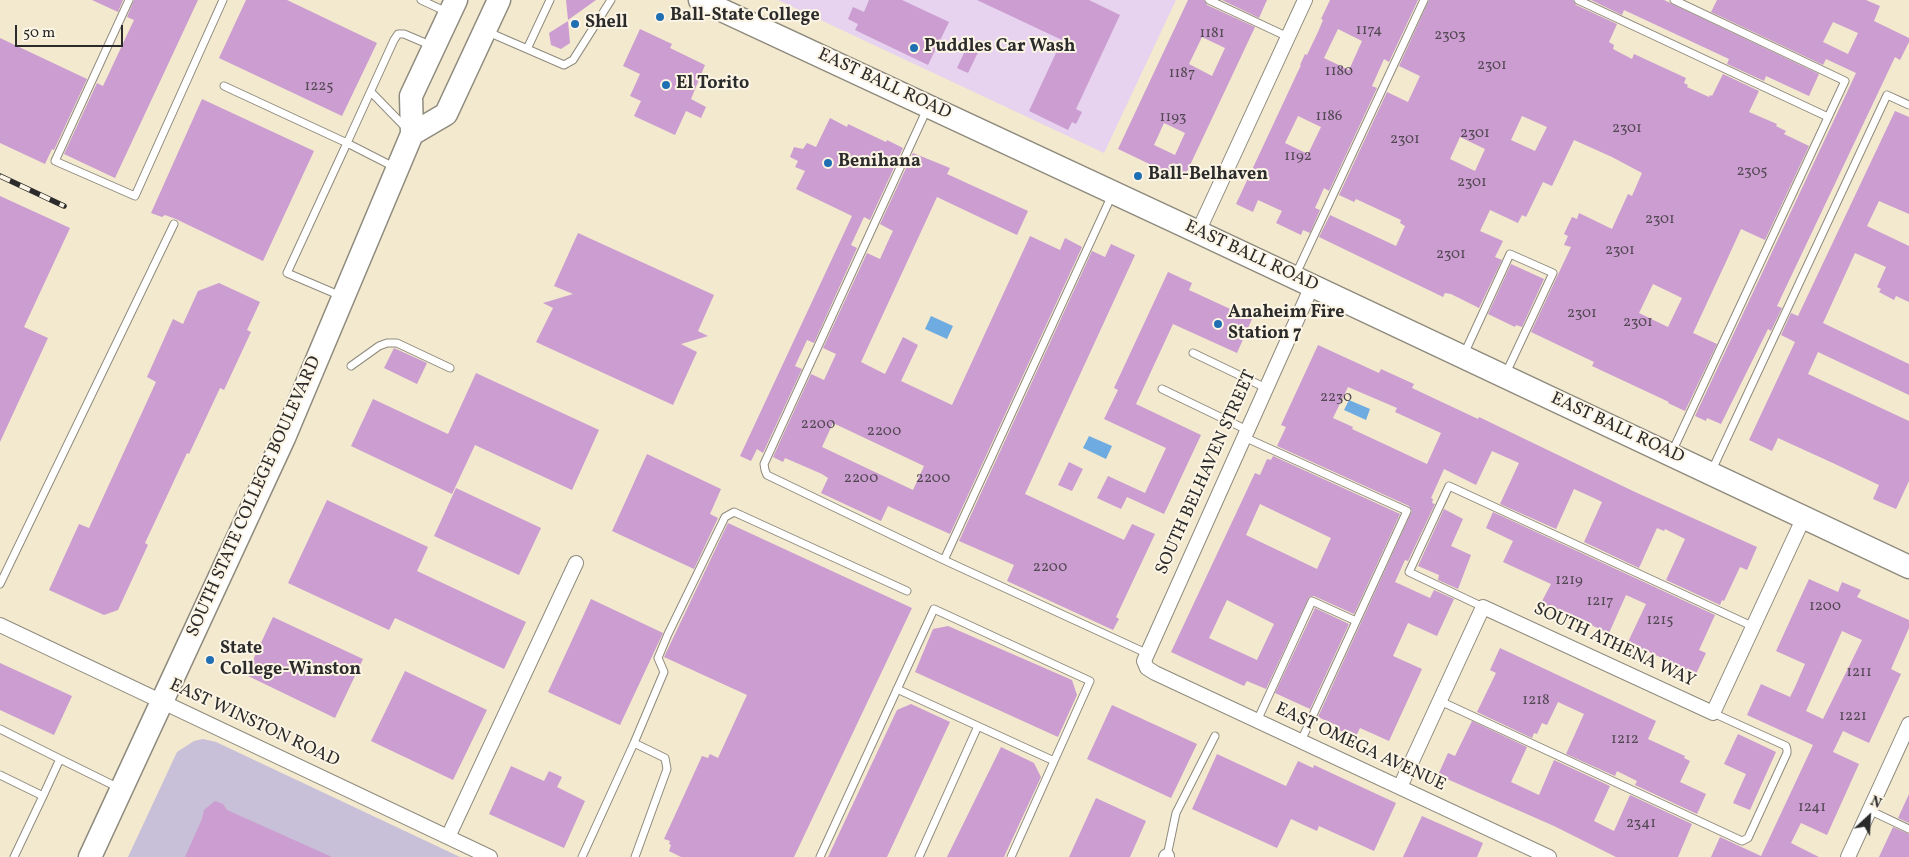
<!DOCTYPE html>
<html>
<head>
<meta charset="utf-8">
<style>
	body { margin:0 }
	#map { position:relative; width:1909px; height:857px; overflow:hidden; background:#f2e9cf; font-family:Vollkorn,serif }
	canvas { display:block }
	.north { position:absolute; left:1844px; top:792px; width:50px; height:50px; -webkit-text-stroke:4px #fcf5e5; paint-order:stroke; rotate:25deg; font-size:14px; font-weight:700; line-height:20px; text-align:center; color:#2b2b2b }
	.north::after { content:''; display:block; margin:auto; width:18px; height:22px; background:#2b2b2b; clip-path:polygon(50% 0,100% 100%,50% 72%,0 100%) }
	.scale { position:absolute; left:15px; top:25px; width:108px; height:22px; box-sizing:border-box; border:2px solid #2b2b2b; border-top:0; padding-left:6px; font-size:15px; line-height:18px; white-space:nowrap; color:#2b2b2b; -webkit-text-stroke:4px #fcf5e5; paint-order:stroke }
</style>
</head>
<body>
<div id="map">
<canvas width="1909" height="857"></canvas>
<div class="north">N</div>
<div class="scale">50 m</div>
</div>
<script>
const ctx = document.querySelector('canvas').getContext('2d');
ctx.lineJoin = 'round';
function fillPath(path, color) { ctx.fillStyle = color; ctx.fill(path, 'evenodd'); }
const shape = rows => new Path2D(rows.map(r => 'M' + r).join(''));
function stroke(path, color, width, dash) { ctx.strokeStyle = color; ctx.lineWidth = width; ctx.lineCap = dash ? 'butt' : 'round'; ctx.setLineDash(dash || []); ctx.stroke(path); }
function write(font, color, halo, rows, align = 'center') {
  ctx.font = font + ' Vollkorn,serif'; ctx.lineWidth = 4; ctx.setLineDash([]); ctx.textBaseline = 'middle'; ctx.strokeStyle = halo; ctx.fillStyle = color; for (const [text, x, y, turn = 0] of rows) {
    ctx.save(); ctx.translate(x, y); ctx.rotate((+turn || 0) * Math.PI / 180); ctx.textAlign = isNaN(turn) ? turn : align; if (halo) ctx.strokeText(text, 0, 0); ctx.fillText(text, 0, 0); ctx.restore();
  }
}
fillPath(shape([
	[778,0,1176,0,1104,153]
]), '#e7d2ef');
fillPath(shape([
	[203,739,216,742,460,857,128,857,177,752,194,741]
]), '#c8bfd8');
fillPath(shape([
	[931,316,953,326,947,339,925,329],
	[1349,400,1370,409,1366,420,1344,410],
	[1089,436,1112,446,1106,459,1083,448]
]), '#6eabe0');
fillPath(shape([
	[92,0,123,0,118,12],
	[134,0,198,0,115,178,64,154,97,83,103,86,134,20,127,17],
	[246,0,287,0,377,43,342,116,219,58],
	[566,0,596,0,568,20],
	[869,0,902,0,949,22,928,65,855,30,858,24,848,19,853,7,864,12],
	[977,0,1089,0,1120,15,1076,109,1082,112,1076,124,1072,122,1068,130,1029,111,1062,40],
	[1188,0,1204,0,1207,5,1255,27,1183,180,1118,149],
	[1202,37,1225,48,1212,76,1189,64],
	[1164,123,1185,133,1175,155,1154,145],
	[1222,0,1267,0,1259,18],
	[1330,0,1418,0,1389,62,1384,59,1372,86,1377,88,1329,191,1324,188,1315,208,1320,210,1310,233,1303,230,1301,235,1276,223,1282,211,1258,200,1253,212,1236,204,1301,65,1300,65,1305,54,1307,55,1318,32,1323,20,1321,19],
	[1338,29,1362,41,1349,70,1324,58],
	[1298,116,1321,127,1308,154,1285,143],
	[1429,0,1573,0,1576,5,1617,24,1609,42,1614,45,1613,49,1632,59,1634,54,1686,78,1684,83,1688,85,1687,87,1709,97,1710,95,1712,96,1723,74,1759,91,1749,112,1777,124,1776,126,1786,131,1784,134,1809,146,1765,240,1741,229,1725,264,1693,333,1717,344,1685,411,1668,403,1669,402,1592,366,1594,362,1531,332,1571,247,1564,245,1568,236,1564,234,1572,217,1577,219,1579,213,1612,229,1628,194,1632,196,1642,173,1612,157,1574,140,1552,186,1543,182,1526,217,1522,215,1518,223,1490,210,1480,231,1503,241,1495,257,1502,260,1479,308,1451,294,1445,293,1443,297,1319,237,1330,215,1396,246,1405,226,1400,223,1401,220,1356,199,1354,202,1339,195,1387,92,1408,102,1420,76,1399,66],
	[1522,116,1547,127,1535,151,1511,140],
	[1460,137,1485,149,1475,171,1450,159],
	[1653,284,1682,298,1668,327,1639,313],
	[1591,0,1664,0,1819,74,1809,96,1766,76,1764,81,1727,64,1729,59,1624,10,1622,15],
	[1717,0,1866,0,1880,6,1874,21,1909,38,1909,42,1900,60,1895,57,1777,306,1782,308,1771,331,1768,329,1721,424,1707,418,1706,421,1695,416,1856,73,1826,59,1823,65,1711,12],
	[1833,22,1858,33,1848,54,1823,42],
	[568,21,570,43,561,49,551,45,549,33],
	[640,29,672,44,670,48,705,65,691,99,706,107,701,118,686,111,675,135,634,116,641,101,630,96,640,74,623,66],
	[0,38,87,79,54,150,52,149,45,164,0,143],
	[970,40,981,46,968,73,957,68],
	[202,99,314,151,263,261,176,219,165,215,162,217,151,213],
	[1895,111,1909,117,1909,214,1879,201,1867,226,1909,246,1909,302,1896,296,1894,300,1879,292,1881,289,1877,287,1886,267,1855,253,1823,323,1909,364,1909,395,1818,352,1808,374,1909,421,1909,481,1896,509,1873,499,1879,485,1835,464,1778,438,1772,451,1749,440,1795,342,1781,335,1791,313,1798,316],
	[830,118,847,127,848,124,886,142,887,140,903,148,870,220,864,217,851,245,857,248,814,343,807,340,795,366,802,369,763,453,757,449,751,461,740,456,852,216,796,189,805,171,795,167,798,161,790,157,794,147,803,149,807,143,816,147],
	[913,153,950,168,947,174,1028,211,1017,235,937,197,861,362,885,374,903,337,918,345,901,381,952,405,1030,236,1060,250,1065,238,1082,247,950,534,890,507,888,506,881,521,821,493,828,478,822,474,785,458,783,462,773,457,811,374,824,380,836,354,823,348,867,253,880,259,890,237,893,231,880,224],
	[833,423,924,466,913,490,822,447],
	[0,196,70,228,24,327,48,338,0,442],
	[578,233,714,295,698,331,708,336,681,344,697,352,673,405,536,342,553,308,543,303,573,294,554,286],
	[1111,244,1135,255,1025,494,1124,540,1132,524,1155,534,1116,617,1119,619,1113,630,1007,581,1014,565,959,541,1092,251,1105,257],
	[1511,264,1544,279,1522,327,1516,325,1515,327,1488,314],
	[1168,272,1192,283,1189,290,1252,319,1237,353,1173,324,1136,404,1201,435,1164,514,1127,497,1121,509,1097,498,1108,476,1145,493,1166,448,1104,419,1118,390,1114,388],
	[219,283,260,302,247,330,251,332,224,390,220,388,189,454,187,453,145,543,148,545,118,610,104,615,49,590,79,524,89,528,156,382,147,377,173,319,183,324,198,291],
	[1318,345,1379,373,1381,369,1414,384,1412,388,1478,419,1479,417,1635,492,1757,547,1747,570,1740,567,1724,601,1722,600,1720,605,1666,580,1685,539,1665,529,1664,531,1657,528,1639,568,1584,542,1602,502,1596,499,1574,489,1556,529,1500,504,1519,463,1492,451,1476,485,1444,469,1431,498,1433,499,1432,503,1435,504,1408,561,1405,560,1395,582,1430,598,1434,590,1454,599,1437,636,1408,623,1393,656,1422,669,1389,741,1360,728,1355,738,1337,729,1338,726,1318,717,1412,511,1409,506,1277,446,1286,427,1281,425],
	[1348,387,1397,408,1395,412,1441,433,1427,464,1352,429,1353,427,1333,418],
	[394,348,427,363,417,384,384,368],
	[476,373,599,430,572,490,475,445,452,494,351,446,373,399,448,434],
	[647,454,721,489,710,514,718,518,694,569,612,531],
	[1273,456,1400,514,1354,614,1314,596,1309,597,1266,689,1247,681,1244,686,1171,652,1255,473,1260,475,1267,459,1271,460],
	[1260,504,1331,538,1317,569,1246,535],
	[1227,600,1274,624,1257,660,1209,638],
	[1069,462,1083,469,1072,491,1058,485],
	[456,488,541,528,519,575,434,536],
	[327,500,428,547,417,571,526,622,504,669,395,618,389,630,288,583],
	[1444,509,1463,519,1451,546,1471,555,1458,589,1438,580,1439,575,1418,566],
	[1493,512,1715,615,1699,650,1706,653,1696,674,1628,642,1646,604,1626,595,1609,633,1541,603,1551,584,1503,562,1513,541,1486,528],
	[728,523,912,608,794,857,681,857,669,851,671,845,669,844,670,841,664,839,702,756,708,758,710,754,718,758,747,695,664,657],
	[1809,579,1838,592,1842,582,1861,590,1857,597,1909,620,1909,628,1891,669,1901,674,1869,743,1843,731,1833,752,1859,764,1827,835,1801,823,1791,843,1819,857,1711,857,1720,837,1761,856,1813,745,1747,715,1761,684,1790,697,1795,687,1805,664,1776,651],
	[1842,631,1862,640,1823,719,1806,711],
	[591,599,663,633,620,725,548,692],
	[1315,608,1349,624,1310,709,1275,693],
	[273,617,363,659,335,718,246,675],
	[948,626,1072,680,1077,695,1058,737,915,672,933,629],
	[1500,648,1656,721,1648,739,1685,756,1684,758,1690,761,1680,782,1706,794,1697,814,1635,785,1637,781,1617,771,1615,776,1566,754,1584,714,1558,702,1547,725,1542,723,1537,734,1534,733,1532,738,1477,712,1496,673,1490,670],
	[0,663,72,696,54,735,0,710],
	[405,671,487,710,453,780,371,741],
	[911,704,950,722,887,857,828,857,897,710],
	[1112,705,1197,744,1171,798,1087,759],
	[1472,721,1527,747,1511,782,1539,795,1554,760,1610,786,1594,821,1614,831,1630,795,1692,824,1678,857,1616,857,1554,826,1438,775,1448,753,1455,756],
	[1738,734,1776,752,1750,810,1733,803,1746,774,1724,764],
	[1001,747,1034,763,1041,777,1004,857,947,857],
	[1217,754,1286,786,1298,761,1313,768,1314,765,1396,803,1374,851,1319,826,1317,831,1291,819,1277,848,1192,809],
	[511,766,544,781,549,771,562,777,557,787,585,801,564,848,489,814],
	[1909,794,1909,823,1898,818],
	[1096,798,1146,821,1130,857,1069,857],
	[215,801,223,804,227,810,332,857,185,857,202,819,204,810],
	[1422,816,1483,843,1477,857,1403,857],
	[1893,827,1909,834,1909,857,1879,857]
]), '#cb9dd0');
const lane = shape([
	[129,0,55,161,135,196,223,0],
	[421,0,447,12],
	[1209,0,1288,37],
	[1578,0,1828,117],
	[488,32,564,65,573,60,611,0],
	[527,49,550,0],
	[224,86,347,143,287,273,341,296],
	[371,92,407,129],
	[927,109,764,464,765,470,767,475,944,560,1146,653],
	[394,167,347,143,394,40,398,34,404,34,430,45],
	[1296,274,1424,0],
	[1193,353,1266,388],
	[1464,354,1510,254,1553,273,1506,373],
	[351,366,379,346,387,343,397,343,450,368],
	[1162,389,1247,430],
	[1244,437,1407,511,1301,741],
	[1672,452,1845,81,1674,0],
	[1712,470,1887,95,1909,105],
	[944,560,1112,195],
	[0,584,174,224],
	[1483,607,1409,572,1449,486,1754,627],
	[897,689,1054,761],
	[1440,701,1742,841,1748,838,1787,753,1787,750,1786,746,1713,713],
	[1257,721,1312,601,1356,621],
	[0,729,60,759],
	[634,743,665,758,667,769,635,857],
	[0,775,43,796,60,759,119,788],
	[1869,810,1909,829],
	[1167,856,1176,813,1215,736],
	[14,857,43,796],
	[582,857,634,743,664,672,658,658,668,634,725,517,734,512,907,591],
	[820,857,934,609,1090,681,1011,857],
	[919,857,978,726]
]);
const street = shape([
	[1198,232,1305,0],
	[1312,286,1144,661,1147,668,1155,673,1549,857],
	[0,625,490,857],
	[1400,787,1483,607,1713,713,1804,517],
	[448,837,576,563],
	[1166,857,1167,856],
	[1848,857,1909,724]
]);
const primary = shape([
	[700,0,1198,232,1909,567],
	[412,134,446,114,499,0],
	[90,857,284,438,412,134,411,96,456,0]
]);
stroke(lane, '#8e8a7d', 9);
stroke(street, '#8e8a7d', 16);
stroke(primary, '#8e8a7d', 25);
stroke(lane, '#fff', 7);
stroke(street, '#fff', 14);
stroke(primary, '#fff', 22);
const rail = shape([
	[0,176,64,206]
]);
stroke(rail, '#2b2b2b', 5.5);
stroke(rail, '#fcf5e5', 4, [11]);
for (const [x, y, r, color] of [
	[660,17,5,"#1f6fb2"],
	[575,24,5,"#1f6fb2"],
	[914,48,5,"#1f6fb2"],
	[666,85,5,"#1f6fb2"],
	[828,163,5,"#1f6fb2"],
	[1138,176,5,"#1f6fb2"],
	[1218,324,5,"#1f6fb2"],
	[210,660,5,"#1f6fb2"]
]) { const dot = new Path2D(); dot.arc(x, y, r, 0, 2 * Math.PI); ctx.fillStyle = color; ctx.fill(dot); stroke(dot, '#fcf5e5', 2); }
write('15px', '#534854', null, [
	["1174",1369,31],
	["1181",1212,34],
	["2303",1450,36],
	["2301",1492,66],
	["1180",1339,72],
	["1187",1182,74],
	["1225",319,87],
	["1186",1329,117],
	["1193",1173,118],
	["2301",1627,129],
	["2301",1475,134],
	["2301",1405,140],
	["1192",1298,157],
	["2305",1752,172],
	["2301",1472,183],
	["2301",1660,220],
	["2301",1620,251],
	["2301",1451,255],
	["2301",1582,314],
	["2301",1638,323],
	["2230",1336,398],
	["2200",818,425],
	["2200",884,432],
	["2200",861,479],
	["2200",933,479],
	["2200",1050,568],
	["1219",1569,581],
	["1217",1600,602],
	["1200",1825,607],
	["1215",1660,621],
	["1211",1859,673],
	["1218",1536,701],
	["1221",1853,717],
	["1212",1625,740],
	["1241",1812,808],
	["2341",1641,824]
]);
write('bold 18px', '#2b2b2b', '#fcf5e5', [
	["Ball-State College",670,17],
	["Shell",585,24],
	["Puddles Car Wash",924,48],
	["El Torito",676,85],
	["Benihana",838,163],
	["Ball-Belhaven",1148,176],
	["Anaheim Fire",1228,314],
	["Station 7",1228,335],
	["State",220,650],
	["College-Winston",220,671]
], 'left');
write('18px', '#2b2b2b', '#fcf5e5', [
	["EAST BALL ROAD",884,85,25],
	["EAST BALL ROAD",1251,257,25],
	["EAST BALL ROAD",1617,429,25],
	["SOUTH BELHAVEN STREET",1207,473,-66],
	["SOUTH STATE COLLEGE BOULEVARD",255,497,-66],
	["SOUTH ATHENA WAY",1614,646,25],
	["EAST WINSTON ROAD",254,724,25],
	["EAST OMEGA AVENUE",1360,748,25]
]);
</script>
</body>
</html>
